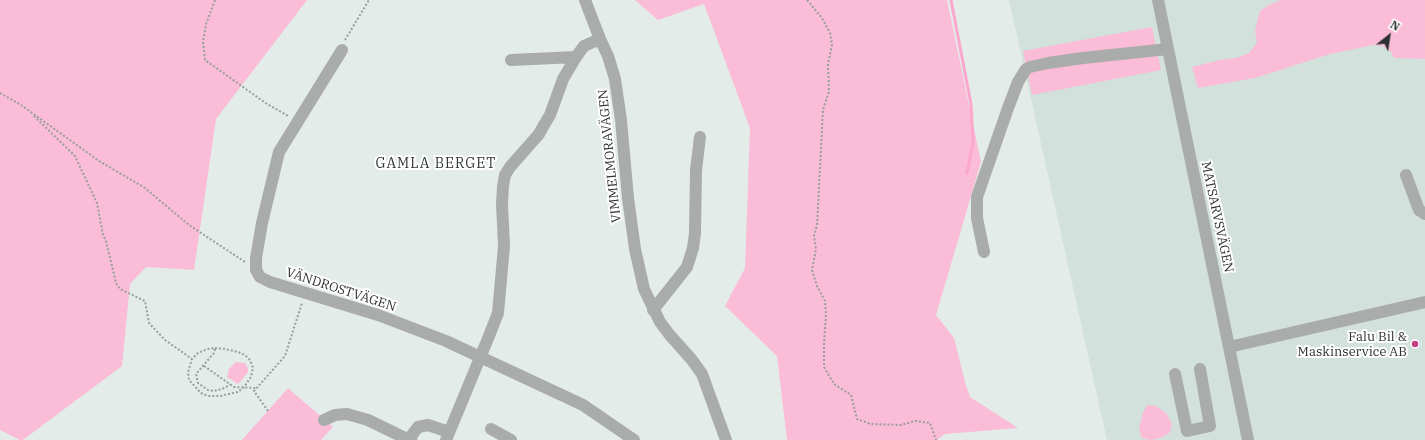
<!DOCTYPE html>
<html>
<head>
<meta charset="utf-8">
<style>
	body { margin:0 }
	#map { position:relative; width:1425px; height:440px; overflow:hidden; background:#e4ece9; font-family:"IBM Plex Serif",serif }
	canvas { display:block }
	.north { position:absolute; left:1369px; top:16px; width:40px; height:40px; -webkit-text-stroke:3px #fff; paint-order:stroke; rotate:30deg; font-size:11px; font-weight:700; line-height:16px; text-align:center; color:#2d302f }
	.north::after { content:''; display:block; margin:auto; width:14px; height:18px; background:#2d302f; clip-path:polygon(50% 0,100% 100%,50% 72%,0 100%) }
</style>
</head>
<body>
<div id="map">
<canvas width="1425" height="440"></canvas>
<div class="north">N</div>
</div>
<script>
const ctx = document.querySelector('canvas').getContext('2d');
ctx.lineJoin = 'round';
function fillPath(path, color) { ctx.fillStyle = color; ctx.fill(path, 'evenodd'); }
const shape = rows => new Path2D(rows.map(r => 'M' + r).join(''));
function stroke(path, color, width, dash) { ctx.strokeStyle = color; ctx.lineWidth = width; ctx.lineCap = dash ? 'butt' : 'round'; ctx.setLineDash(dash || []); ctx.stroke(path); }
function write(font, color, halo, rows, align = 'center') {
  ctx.font = font + ' "IBM Plex Serif",serif'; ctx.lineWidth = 4; ctx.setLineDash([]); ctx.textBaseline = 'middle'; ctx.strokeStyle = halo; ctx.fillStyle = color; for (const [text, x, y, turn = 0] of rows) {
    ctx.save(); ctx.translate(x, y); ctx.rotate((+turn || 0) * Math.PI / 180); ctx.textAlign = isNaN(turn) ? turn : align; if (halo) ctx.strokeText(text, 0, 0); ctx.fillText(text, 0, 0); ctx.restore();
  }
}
fillPath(shape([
	[1009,0,1425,0,1425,440,1107,440]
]), '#d2e1dc');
fillPath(shape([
	[0,0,307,0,216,119,194,270,146,267,130,284,122,366,23,440,20,440,0,430],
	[635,0,947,0,981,162,936,315,954,338,965,382,970,397,1018,428,945,434,937,440,787,440,777,356,725,306,745,268,750,128,704,4,658,20],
	[1281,0,1425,0,1425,59,1394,58,1391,52,1383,46,1373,45,1330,54,1255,78,1198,88,1192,67,1220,60,1236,58,1249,53,1257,43,1255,30,1260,11,1269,5],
	[1152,27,1161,70,1032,95,1023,51],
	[236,362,245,363,248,368,248,372,245,376,238,384,227,377,229,369],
	[288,388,333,427,321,440,242,440],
	[1148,405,1156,406,1166,413,1172,423,1171,430,1168,434,1160,438,1151,440,1142,438,1139,429,1143,412]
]), '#fabcd6');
stroke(shape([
	[951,0,971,104,973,142,967,173]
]), '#fca7cd', 3);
stroke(shape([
	[215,0,206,24,203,42,205,60,267,104,288,116],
	[807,0,822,18,830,33,832,45,828,64,829,91,823,110,817,225,814,236,816,249,812,270,817,286,825,301,826,314,824,343,824,367,834,384,851,395,857,419,871,424,901,425,915,421,930,423,936,440],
	[345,40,369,0],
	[0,93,21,105,99,161,145,188,189,225,245,262],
	[34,116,75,156,97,203,103,235,106,241,116,283,120,289,145,301,149,323,165,340,192,359],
	[215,348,225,349,238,352,245,355,250,360,253,368,251,377,244,387,238,392,220,396,208,396,201,393,189,380,188,372,192,359,198,353,208,349,215,348],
	[215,349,214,353,196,374,198,383,208,390,214,391,222,389,230,385],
	[204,366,234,387,256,388],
	[268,411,254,391,285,356,302,303]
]), '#989e9c', 2, [2, 2]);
stroke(shape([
	[585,0,600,39,608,56,615,79,621,120,628,198,635,249,644,289,660,322,669,334,692,360,702,374,726,440],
	[1158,0,1248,440],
	[342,50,279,152,262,223,256,258,256,270,260,277,270,282,378,315,446,341,583,405,634,440],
	[511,60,576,57],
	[1406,175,1419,210,1425,214],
	[984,252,977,218,977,197,1008,108,1018,82,1026,69,1030,67,1048,63,1083,58,1168,49],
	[653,310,687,267,693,248,695,233,696,170,700,137],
	[1229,347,1425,302],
	[1175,374,1187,431,1210,426,1200,369],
	[324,420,335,415,347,414,368,420,409,440],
	[491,429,511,440],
	[411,440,412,435,418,427,428,425,449,432],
	[446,440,489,336,498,313,504,246,502,204,503,186,505,175,510,167,539,134,544,125,550,115,563,79,576,57,584,46,600,39]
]), '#a9acab', 12);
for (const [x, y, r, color] of [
	[1415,344,4,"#c23f85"]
]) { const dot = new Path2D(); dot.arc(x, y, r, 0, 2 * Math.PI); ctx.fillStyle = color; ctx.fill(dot); stroke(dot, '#fff', 1.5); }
write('13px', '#2d302f', '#fff', [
	["VIMMELMORAVÄGEN",610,156,-96],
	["MATSARVSVÄGEN",1217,217,78],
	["VÄNDROSTVÄGEN",341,290,18]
]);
write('13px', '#2d302f', '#fff', [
	["Falu Bil &",1407,337],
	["Maskinservice AB",1407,352]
], 'right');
ctx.letterSpacing = '1px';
write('14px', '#323836', '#fff', [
	["GAMLA BERGET",436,164]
]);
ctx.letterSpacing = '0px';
</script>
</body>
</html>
